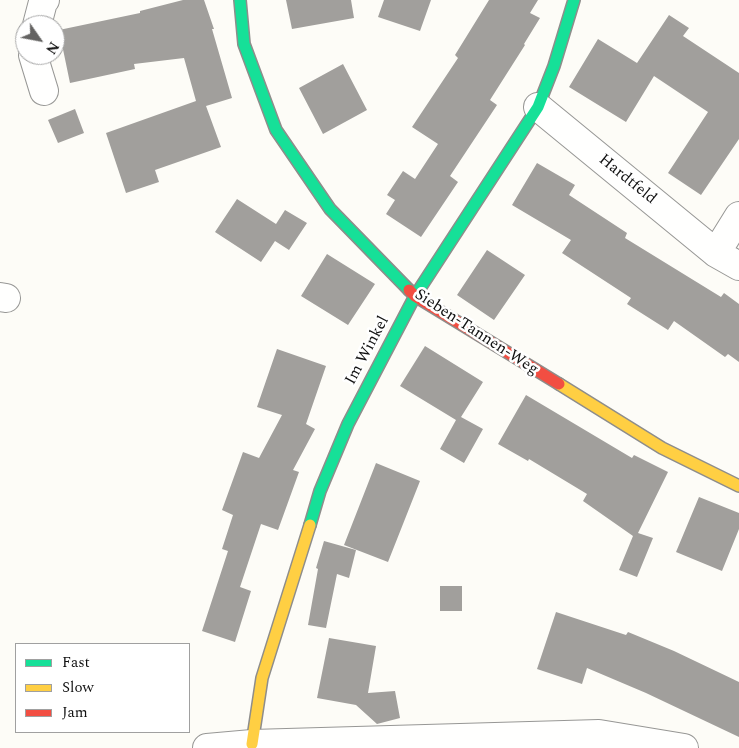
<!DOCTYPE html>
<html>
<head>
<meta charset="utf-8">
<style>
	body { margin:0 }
	#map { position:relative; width:739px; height:748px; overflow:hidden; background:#fdfcf7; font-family:Spectral,serif }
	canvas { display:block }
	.legend { position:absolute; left:15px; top:643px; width:175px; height:90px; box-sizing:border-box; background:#fff; border:1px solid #a0a0a0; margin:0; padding:6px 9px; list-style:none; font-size:15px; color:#111 }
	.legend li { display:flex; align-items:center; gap:10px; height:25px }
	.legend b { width:25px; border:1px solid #a0a0a0 }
	.north { position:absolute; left:15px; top:15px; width:50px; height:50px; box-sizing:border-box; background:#fff; border:1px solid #a0a0a0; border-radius:50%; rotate:123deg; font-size:14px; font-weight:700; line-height:20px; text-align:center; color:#111 }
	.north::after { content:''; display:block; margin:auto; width:18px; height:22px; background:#646362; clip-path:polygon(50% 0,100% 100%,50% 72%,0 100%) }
</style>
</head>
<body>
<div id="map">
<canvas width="739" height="748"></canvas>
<ul class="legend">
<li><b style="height:6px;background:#16e098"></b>Fast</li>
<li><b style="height:6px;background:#ffcf43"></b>Slow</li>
<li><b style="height:6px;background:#f24e42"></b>Jam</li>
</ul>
<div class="north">N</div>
</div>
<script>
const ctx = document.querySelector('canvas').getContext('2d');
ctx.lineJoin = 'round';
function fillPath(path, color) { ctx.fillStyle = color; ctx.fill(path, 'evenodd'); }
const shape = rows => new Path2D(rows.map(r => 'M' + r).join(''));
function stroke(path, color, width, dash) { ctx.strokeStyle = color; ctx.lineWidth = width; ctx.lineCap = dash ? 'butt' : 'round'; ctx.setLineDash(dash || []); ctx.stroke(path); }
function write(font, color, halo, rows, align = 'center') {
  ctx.font = font + ' Spectral,serif'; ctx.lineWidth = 5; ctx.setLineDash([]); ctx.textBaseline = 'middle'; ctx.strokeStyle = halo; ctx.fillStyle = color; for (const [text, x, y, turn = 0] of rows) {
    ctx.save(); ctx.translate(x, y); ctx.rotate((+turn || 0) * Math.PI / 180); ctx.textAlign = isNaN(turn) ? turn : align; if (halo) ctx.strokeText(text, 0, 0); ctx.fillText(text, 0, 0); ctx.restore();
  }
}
fillPath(shape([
	[183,0,204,0,214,29,212,29,232,98,206,106,221,147,155,170,159,182,126,193,106,133,196,101,184,58,134,64,135,69,70,83,59,30,140,13,140,11],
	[286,0,351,0,354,18,292,29],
	[384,0,431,0,420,31,378,17],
	[489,0,538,0,530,13,540,18,524,44,525,45,490,100,497,105,450,176,458,182,421,237,386,214,395,200,387,195,403,171,415,179,438,144,412,127,458,58,455,55],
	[669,15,689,28,683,36,739,73,739,139,701,195,668,173,708,112,654,76,626,122,569,87,598,39,637,63],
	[343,64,367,110,323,134,299,88],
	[75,109,84,133,58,143,48,120],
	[537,163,575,185,569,195,627,233,625,238,721,297,724,293,739,304,739,362,728,354,725,357,674,321,668,330,627,304,631,298,562,253,571,240,512,205],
	[237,199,276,224,285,210,307,223,289,250,275,241,261,262,215,232],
	[487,250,525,275,494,320,457,295],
	[327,254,375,284,348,325,301,296],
	[425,346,483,382,461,417,483,429,464,463,440,449,456,420,400,386],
	[277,349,326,366,306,424,315,429,293,470,299,472,278,530,261,524,240,587,251,591,235,642,202,631,228,551,222,549,233,515,222,510,243,452,259,458,282,415,257,407],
	[526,395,632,458,634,455,668,472,638,533,653,538,637,577,619,570,633,536,583,501,587,494,529,459,528,461,498,444],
	[376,463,420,481,388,562,344,545],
	[699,497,739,513,739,529,722,571,676,552],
	[324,541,356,550,349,578,337,574,326,628,308,625,318,569,316,568],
	[440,586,462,586,462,611,440,611],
	[556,612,626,635,628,632,674,651,739,682,739,737,646,693,587,668,582,684,537,669],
	[329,638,376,646,368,693,395,691,400,718,377,724,356,705,317,698]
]), '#a19f9c');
const street = shape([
	[37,25,43,2,45,0],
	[33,55,44,91],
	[538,107,716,253,739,266],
	[716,253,739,216],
	[0,297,6,298],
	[207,748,252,744,599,734,684,748]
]);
const fast = shape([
	[240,0,244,44,276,130,330,209,409,290],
	[310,525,320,491,348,424,415,296,538,107,554,66,574,0]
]);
const slow = shape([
	[559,384,662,448,739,486],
	[252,744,262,678,310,525]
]);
const jam = shape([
	[409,290,415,296,559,384]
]);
stroke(street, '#979795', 30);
stroke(fast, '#8e8d8b', 14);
stroke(slow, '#8e8d8b', 14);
stroke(jam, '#8e8d8b', 14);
stroke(street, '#fffffe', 28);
stroke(fast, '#16e098', 11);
stroke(slow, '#ffcf43', 11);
stroke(jam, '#f24e42', 11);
write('16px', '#111', '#fff', [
	["Hardtfeld",627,180,39],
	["Sieben-Tannen-Weg",476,333,33],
	["Im Winkel",368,351,-62]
]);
</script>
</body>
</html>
